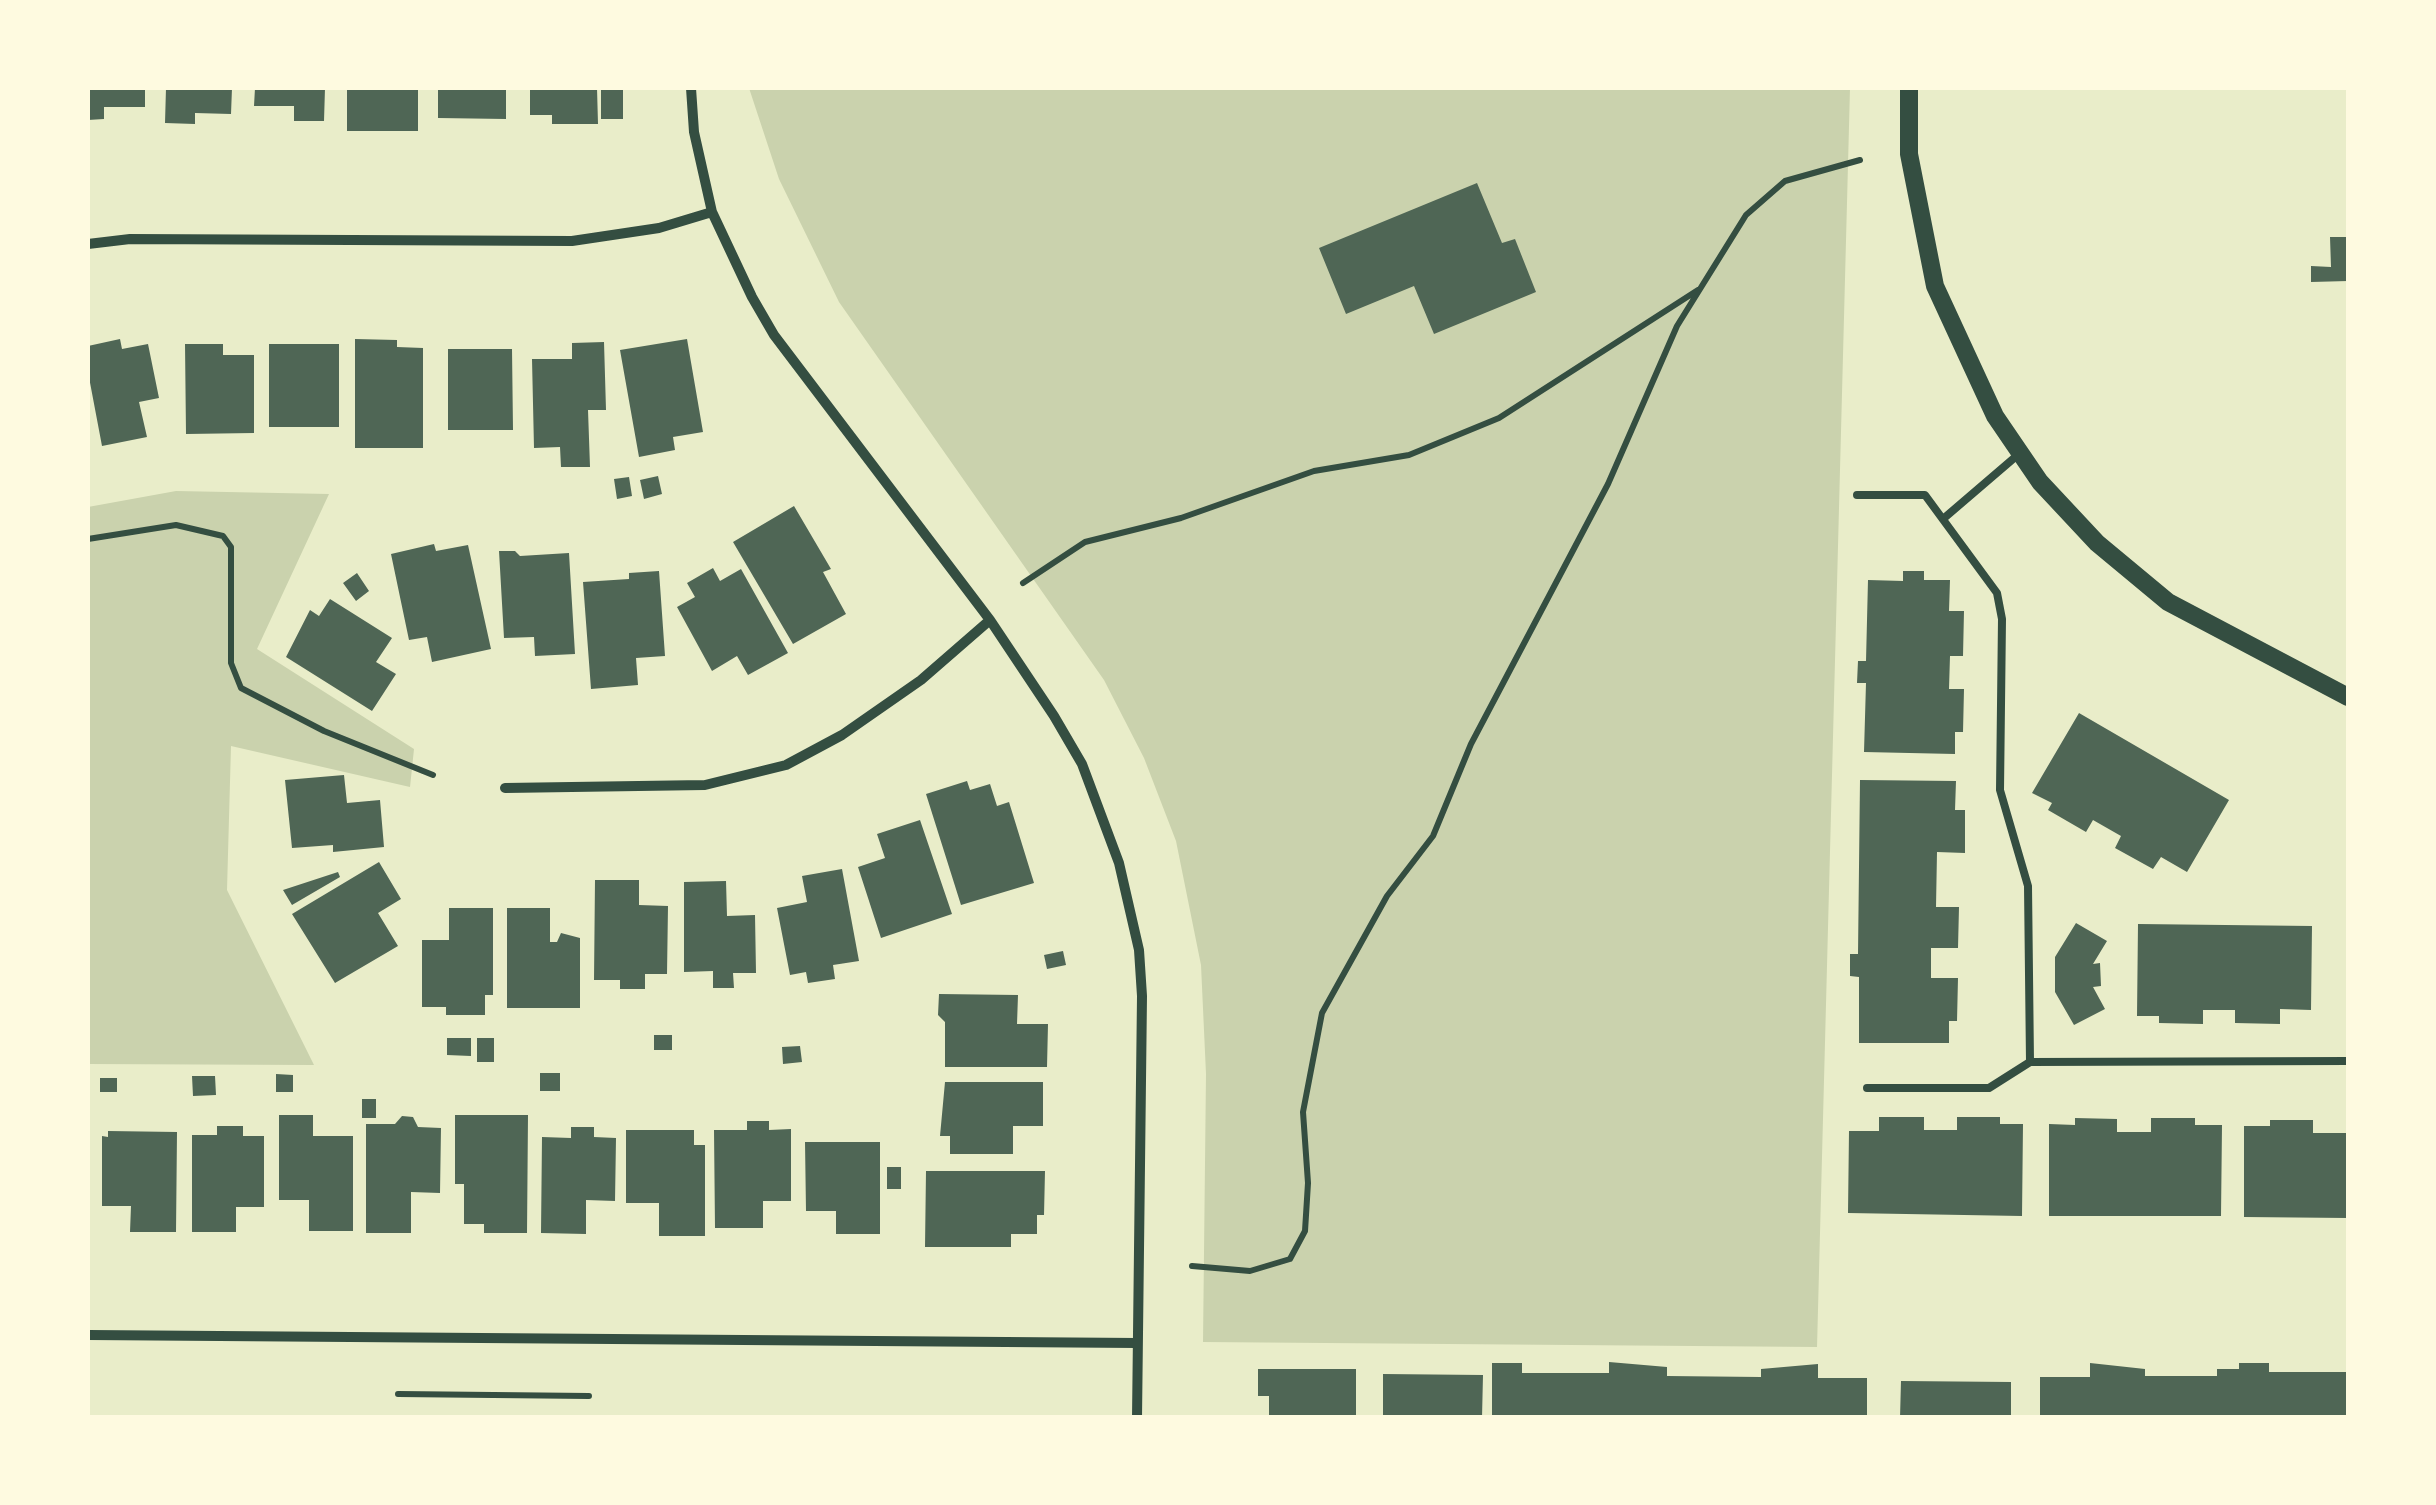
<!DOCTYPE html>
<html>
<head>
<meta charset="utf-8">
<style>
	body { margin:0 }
	#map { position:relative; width:2436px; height:1505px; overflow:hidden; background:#e9edc9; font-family:"Open Sans",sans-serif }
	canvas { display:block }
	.frame { position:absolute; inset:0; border:90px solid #fefae0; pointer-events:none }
</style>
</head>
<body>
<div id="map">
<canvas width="2436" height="1505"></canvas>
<div class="frame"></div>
</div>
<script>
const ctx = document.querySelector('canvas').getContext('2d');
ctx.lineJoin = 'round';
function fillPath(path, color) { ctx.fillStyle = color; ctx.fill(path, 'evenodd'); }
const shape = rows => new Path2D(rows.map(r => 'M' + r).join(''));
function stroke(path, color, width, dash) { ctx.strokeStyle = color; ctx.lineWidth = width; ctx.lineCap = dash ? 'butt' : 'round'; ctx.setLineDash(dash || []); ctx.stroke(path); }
fillPath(shape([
	[749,88,1850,88,1817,1347,1203,1342,1206,1074,1201,965,1176,841,1144,758,1104,680,839,302,779,179],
	[176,491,329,494,257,649,414,749,410,787,231,746,227,890,314,1065,88,1064,88,507]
]), '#cad2ad');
fillPath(shape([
	[88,88,145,88,145,107,104,107,104,119,88,120],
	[166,88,232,88,231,114,195,113,195,124,165,123],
	[255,88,325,88,324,121,294,121,294,106,254,106],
	[347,88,418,88,418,131,347,131],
	[438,88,506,88,506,119,438,118],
	[530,88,597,88,598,124,552,124,552,115,530,115],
	[601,88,623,88,623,119,601,119],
	[1477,183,1502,243,1515,239,1536,292,1434,334,1414,286,1346,314,1319,248],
	[2330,237,2348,237,2348,281,2311,282,2311,266,2331,267],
	[120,339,122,349,148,344,159,398,139,402,147,437,102,446,88,372,88,346],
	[355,339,397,340,397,347,423,348,423,448,355,448],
	[687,339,703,432,673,437,675,450,639,457,620,350],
	[604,342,606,410,588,410,590,467,561,467,560,447,534,448,532,359,572,359,572,343],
	[185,344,223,344,223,355,254,355,254,433,186,434],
	[269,344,339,344,339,427,269,427],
	[448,349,512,349,513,430,448,430],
	[658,476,662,494,644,499,640,480],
	[629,477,632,496,617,499,614,479],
	[794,506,831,569,823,572,846,614,793,644,733,542],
	[434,544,436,551,468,545,491,649,432,662,427,637,409,640,391,554],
	[499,551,515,551,520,556,569,553,575,654,535,656,534,637,504,638],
	[713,568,720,581,741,569,788,653,748,675,737,656,712,671,677,607,695,597,687,583],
	[659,571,665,656,636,658,638,685,591,689,583,582,629,579,629,573],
	[1903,571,1924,571,1924,580,1950,580,1949,611,1964,611,1963,656,1950,656,1949,689,1964,689,1963,732,1955,732,1955,754,1864,752,1866,683,1857,683,1858,661,1866,661,1868,580,1903,581],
	[357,573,369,591,356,601,343,583],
	[330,599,392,638,376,662,396,674,372,711,286,657,310,610,319,616],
	[2079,713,2229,800,2187,872,2161,857,2153,869,2115,848,2121,836,2093,820,2086,832,2048,810,2052,803,2032,793],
	[344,775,347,803,380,800,384,847,333,852,333,845,292,848,285,780],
	[1860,780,1956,781,1955,810,1965,810,1965,853,1937,852,1936,907,1959,907,1958,948,1931,948,1931,978,1958,978,1957,1021,1949,1021,1949,1043,1859,1043,1859,977,1850,976,1850,954,1858,954],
	[967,781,970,790,990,784,997,806,1009,802,1034,883,961,905,926,794],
	[920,820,952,914,881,938,858,867,885,858,877,834],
	[379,862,401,899,378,913,398,946,335,983,292,914],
	[842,869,859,961,833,965,835,979,808,983,806,972,790,975,777,908,807,902,802,876],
	[338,872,340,877,292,905,283,890],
	[595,880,639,880,639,905,668,906,667,974,645,974,645,989,620,989,620,980,594,980],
	[726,881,727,916,755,915,756,973,733,973,734,988,713,988,713,971,684,972,684,882],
	[449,908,493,908,493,995,485,995,485,1015,446,1015,446,1007,422,1007,422,940,449,940],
	[507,908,550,908,550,942,557,942,561,933,580,938,580,1008,507,1008],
	[2076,923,2107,941,2093,964,2100,963,2101,986,2093,987,2105,1009,2074,1025,2055,992,2055,957],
	[2138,924,2312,926,2311,1010,2280,1009,2280,1024,2235,1023,2235,1010,2203,1010,2203,1024,2159,1023,2159,1016,2137,1016],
	[1063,951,1066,965,1047,969,1044,955],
	[939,994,1018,995,1017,1024,1048,1024,1047,1067,945,1067,945,1022,938,1015],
	[654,1035,672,1035,672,1050,654,1050],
	[447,1038,471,1038,471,1056,447,1055],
	[477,1038,494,1038,494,1062,477,1062],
	[800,1046,802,1062,783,1064,782,1047],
	[540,1073,560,1073,560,1091,540,1091],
	[276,1074,293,1075,293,1092,276,1092],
	[192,1076,215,1076,216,1095,193,1096],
	[100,1078,117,1078,117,1092,100,1092],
	[945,1082,1043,1082,1043,1126,1013,1126,1013,1154,950,1154,950,1136,940,1136],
	[362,1099,376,1099,376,1118,362,1118],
	[279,1115,313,1115,313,1136,353,1136,353,1231,309,1231,309,1200,279,1200],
	[455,1115,528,1115,527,1233,484,1233,484,1224,464,1224,464,1184,455,1184],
	[402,1116,413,1117,418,1127,441,1128,440,1193,411,1192,411,1233,366,1233,366,1124,395,1124],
	[1879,1117,1924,1117,1924,1130,1957,1130,1957,1117,2000,1117,2000,1124,2023,1124,2022,1216,1848,1213,1849,1131,1879,1131],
	[2075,1118,2117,1119,2117,1132,2151,1132,2151,1118,2195,1118,2195,1125,2222,1125,2221,1216,2049,1216,2049,1124,2075,1125],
	[2270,1120,2313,1120,2313,1133,2348,1133,2348,1218,2244,1217,2244,1126,2270,1126],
	[747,1121,769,1121,769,1130,791,1129,791,1201,763,1201,763,1228,715,1228,714,1130,747,1130],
	[217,1126,243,1126,243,1136,264,1136,264,1207,236,1207,236,1232,192,1232,192,1135,217,1135],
	[571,1127,594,1127,594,1137,616,1138,615,1201,586,1200,586,1234,541,1233,542,1137,571,1138],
	[626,1130,694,1130,694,1145,705,1145,705,1236,659,1236,659,1203,626,1203],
	[108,1131,177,1132,176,1232,130,1232,131,1206,102,1206,102,1136,108,1137],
	[805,1142,880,1142,880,1234,836,1234,836,1211,806,1211],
	[887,1167,901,1167,901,1189,887,1189],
	[926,1171,1045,1171,1044,1215,1037,1215,1037,1234,1011,1234,1011,1247,925,1247],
	[1609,1362,1667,1367,1667,1376,1761,1377,1761,1369,1818,1364,1818,1378,1867,1378,1867,1418,1492,1418,1492,1363,1522,1363,1522,1373,1609,1373],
	[2090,1363,2145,1369,2145,1376,2217,1376,2217,1369,2239,1369,2239,1363,2269,1363,2269,1372,2348,1372,2348,1418,2040,1418,2040,1377,2090,1377],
	[1258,1369,1356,1369,1356,1418,1269,1418,1269,1396,1258,1396],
	[1383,1374,1483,1375,1482,1418,1383,1418],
	[1901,1381,2011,1382,2011,1418,1900,1418]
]), '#4f6655');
stroke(shape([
	[88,539,176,525,223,536,231,547,231,663,241,688,324,731,433,775],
	[1023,583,1085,542,1181,518,1314,471,1409,455,1499,418,1698,290],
	[1192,1266,1250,1271,1290,1259,1305,1231,1308,1183,1303,1112,1322,1013,1387,896,1433,836,1471,744,1608,484,1677,326,1746,215,1785,181,1860,160],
	[398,1394,589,1396]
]), '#344e41', 6);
stroke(shape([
	[1857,495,1925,495,1997,593,2002,619,2000,790,2028,886,2030,1062],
	[1943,519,2020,453],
	[1867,1088,1989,1088,2030,1062,2348,1061]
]), '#344e41', 8);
stroke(shape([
	[691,88,694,132,712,212,752,297,774,335,990,620,1054,716,1082,764,1119,863,1139,950,1142,996,1137,1418],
	[88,244,130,239,572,241,659,228,712,212],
	[505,788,705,785,786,765,842,735,921,680,990,620],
	[88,1335,1137,1343]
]), '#344e41', 10);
stroke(shape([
	[1909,88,1909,154,1935,286,1995,416,2040,482,2097,543,2168,602,2348,697]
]), '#344e41', 18);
</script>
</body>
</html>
